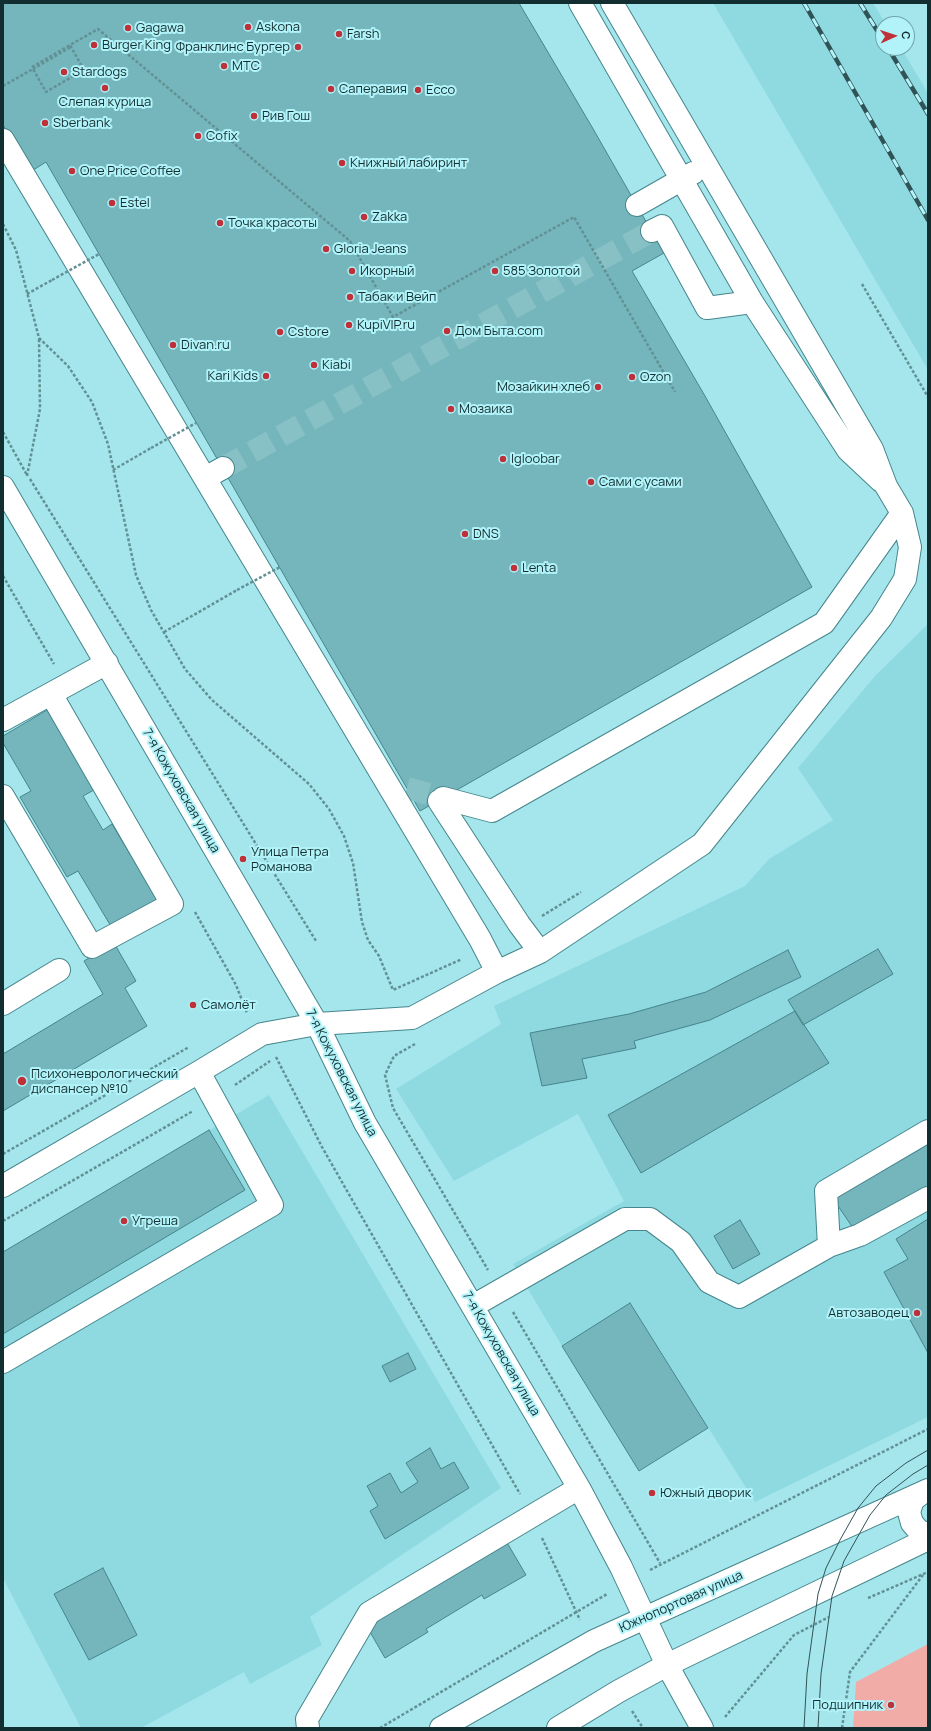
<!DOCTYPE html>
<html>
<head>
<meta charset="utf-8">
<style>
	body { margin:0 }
	#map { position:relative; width:931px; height:1731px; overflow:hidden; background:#a4e6ec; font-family:Manrope,sans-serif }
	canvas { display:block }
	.frame { position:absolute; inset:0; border:4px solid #122e30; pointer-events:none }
	.north { position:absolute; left:875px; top:16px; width:40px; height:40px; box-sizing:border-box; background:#b1f3f9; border:1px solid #71a4a9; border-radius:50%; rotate:87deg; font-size:11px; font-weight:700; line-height:16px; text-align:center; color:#122e30 }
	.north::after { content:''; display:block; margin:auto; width:14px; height:18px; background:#c03038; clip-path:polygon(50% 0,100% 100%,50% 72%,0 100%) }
</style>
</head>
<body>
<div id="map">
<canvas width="931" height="1731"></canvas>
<div class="frame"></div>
<div class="north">С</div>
</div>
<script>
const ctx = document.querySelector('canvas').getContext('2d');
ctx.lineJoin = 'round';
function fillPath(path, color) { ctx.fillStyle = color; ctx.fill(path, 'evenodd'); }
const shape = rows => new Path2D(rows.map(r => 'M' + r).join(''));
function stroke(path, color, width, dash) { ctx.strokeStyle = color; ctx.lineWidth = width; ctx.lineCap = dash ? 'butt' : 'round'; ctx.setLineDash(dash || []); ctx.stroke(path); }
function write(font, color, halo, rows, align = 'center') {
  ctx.font = font + ' Manrope,sans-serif'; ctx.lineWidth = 4; ctx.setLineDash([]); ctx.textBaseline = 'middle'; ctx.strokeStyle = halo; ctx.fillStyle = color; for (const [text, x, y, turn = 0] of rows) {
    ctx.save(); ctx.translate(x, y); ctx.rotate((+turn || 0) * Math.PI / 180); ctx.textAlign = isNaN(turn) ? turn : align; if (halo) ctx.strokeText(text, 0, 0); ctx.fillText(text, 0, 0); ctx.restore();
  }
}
fillPath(shape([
	[713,3,873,3,886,24,883,24,883,48,901,48,928,93,928,370],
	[928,624,928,1417,755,1502,630,1303,562,1346,513,1264,624,1201,578,1114,454,1181,396,1089,501,1024,494,1006,745,886,769,859,833,820,798,768,875,676],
	[269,1095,501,1488,310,1617,322,1645,250,1684,244,1672,141,1728,81,1728,3,1578,3,1252]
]), '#8fdae1');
fillPath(shape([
	[928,1644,928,1728,853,1728,856,1682]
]), '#f2aca8');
const building = shape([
	[3,3,519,3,592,127,664,253,632,271,705,396,812,587,420,811,46,162,30,172,3,125,3,3],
	[47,710,94,790,83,796,103,830,112,824,158,901,112,928,78,871,67,877,20,797,31,791,3,743,3,736,47,710],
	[114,943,136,981,125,988,147,1026,3,1111,3,1054,103,994,84,961,114,943],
	[878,949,893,974,803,1025,788,1000,878,949],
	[788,950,801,977,710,1020,634,1041,636,1048,582,1059,587,1078,542,1086,530,1033,629,1014,706,992,788,950],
	[795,1011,829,1063,641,1173,608,1115,795,1011],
	[209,1130,245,1190,3,1334,3,1252,209,1130],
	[928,1142,928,1186,853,1228,832,1197,928,1142],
	[928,1219,928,1353,884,1272,908,1259,896,1239,928,1219],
	[740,1220,760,1254,733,1269,714,1236,740,1220],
	[630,1303,708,1428,639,1471,562,1346,630,1303],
	[408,1353,416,1369,390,1382,382,1366,408,1353],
	[430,1448,441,1469,454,1462,469,1488,385,1539,370,1511,378,1506,367,1486,390,1473,401,1493,418,1482,406,1463,430,1448],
	[502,1534,526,1575,484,1599,482,1595,426,1629,428,1632,385,1658,362,1618,502,1534],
	[103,1568,137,1635,89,1660,54,1594,103,1568]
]);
fillPath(building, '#75b6bc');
stroke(building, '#45868c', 1);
stroke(shape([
	[223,468,652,231],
	[407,788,443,798]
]), '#87c1c6', 22, [22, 11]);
const minor = shape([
	[580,3,752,302,848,450,881,481],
	[3,140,480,939,497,972],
	[637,205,693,173],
	[652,231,662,226,707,308,752,302],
	[205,478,223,468],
	[3,487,317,1024,365,1123,579,1488,621,1567,667,1665,702,1728],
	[3,720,107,663],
	[3,796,92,947,172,904,51,694],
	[443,798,492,811,824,623,902,513],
	[439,801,519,924,540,952],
	[3,1004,59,970],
	[3,1186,199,1072,262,1034,317,1024,412,1018,497,972,540,952,702,844,881,618,905,579,910,547,902,513,886,486,872,449,612,3],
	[829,1246,860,1235,928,1198],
	[473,1306,625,1219,650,1219,681,1242,709,1282,739,1297,829,1246,826,1191,928,1131],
	[3,1362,272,1205,199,1072],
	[308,1728,307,1719,369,1613,579,1488]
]);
const major = shape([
	[922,1493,913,1500,909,1512,912,1523,919,1531,928,1534],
	[441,1728,594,1641,928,1490],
	[558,1728,619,1691,667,1665,928,1539]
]);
stroke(minor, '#45868c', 24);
stroke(major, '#45868c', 24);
stroke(shape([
	[32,67,70,45],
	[33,69,71,47],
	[3,86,33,69,46,92,84,70,70,45,98,29,350,241,393,317,574,217,675,392],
	[3,224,16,250,39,338,68,366,92,402,108,444,136,575,151,610,185,669,212,700,309,784,329,809,344,836,353,863,362,922,368,940,379,956,393,990,462,959],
	[862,284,928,397],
	[27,294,52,280],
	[3,432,27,475],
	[113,470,151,448],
	[27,476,40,409,39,338],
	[30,479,316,941],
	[3,576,54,664],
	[164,632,237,590],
	[195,912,236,985,247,1013],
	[542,916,581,892],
	[415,1044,394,1056,385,1075,393,1108,488,1270],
	[276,1057,322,1147,520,1494],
	[235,1085,270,1061],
	[3,1154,189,1047],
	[3,1221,193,1111],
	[513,1312,660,1563],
	[542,1538,580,1620],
	[650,1570,928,1429],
	[868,1598,928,1572],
	[632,1711,643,1728],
	[725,1717,794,1635,829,1617],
	[380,1728,607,1594],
	[842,1728,850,1672,923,1575]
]), '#619195', 2.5, [3, 2]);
stroke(minor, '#fff', 22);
stroke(major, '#fff', 22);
stroke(shape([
	[804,1728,807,1674,818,1594,826,1568,840,1540,858,1508,876,1486,906,1463,928,1450],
	[818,1728,821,1674,832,1596,844,1561,870,1515,886,1495,913,1474,928,1465]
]), '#305356', 1);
const rail = shape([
	[804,3,928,220],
	[860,3,883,40],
	[888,48,928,114]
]);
stroke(rail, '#305356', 4.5);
stroke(rail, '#b1f3f9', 3, [9]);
stroke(shape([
	[52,280,99,254],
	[151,448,196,423],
	[237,590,280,567]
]), '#619195', 2.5, [3, 2]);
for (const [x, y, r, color] of [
	[248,27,4,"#c03038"],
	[128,28,4,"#c03038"],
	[339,34,4,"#c03038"],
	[94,45,4,"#c03038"],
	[298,47,4,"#c03038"],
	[224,66,4,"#c03038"],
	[64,72,4,"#c03038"],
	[105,88,4,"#c03038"],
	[331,89,4,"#c03038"],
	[418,90,4,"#c03038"],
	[254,116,4,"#c03038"],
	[45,123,4,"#c03038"],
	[198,136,4,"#c03038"],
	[342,163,4,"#c03038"],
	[72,171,4,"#c03038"],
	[112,203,4,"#c03038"],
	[364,217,4,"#c03038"],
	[220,223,4,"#c03038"],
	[326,249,4,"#c03038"],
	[352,271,4,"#c03038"],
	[495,271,4,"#c03038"],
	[350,297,4,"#c03038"],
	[349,325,4,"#c03038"],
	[447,331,4,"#c03038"],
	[280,332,4,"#c03038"],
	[173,345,4,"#c03038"],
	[314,365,4,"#c03038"],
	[266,376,4,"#c03038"],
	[632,377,4,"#c03038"],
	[598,387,4,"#c03038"],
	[451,409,4,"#c03038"],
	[503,459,4,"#c03038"],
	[591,482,4,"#c03038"],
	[465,534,4,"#c03038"],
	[514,568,4,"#c03038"],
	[243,859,4,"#c03038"],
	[193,1005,4,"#c03038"],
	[22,1081,5,"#c03038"],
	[124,1221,4,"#c03038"],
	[917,1313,4,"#c03038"],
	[652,1493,4,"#c03038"],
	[891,1705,4,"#c03038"]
]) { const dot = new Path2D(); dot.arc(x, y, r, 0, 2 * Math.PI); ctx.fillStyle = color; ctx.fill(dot); stroke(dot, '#b1f3f9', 1.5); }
write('13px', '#122e30', '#b1f3f9', [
	["Askona",256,27],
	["Gagawa",136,28],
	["Farsh",347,34],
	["Burger King",102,45],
	["Франклинс Бургер",290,47,"right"],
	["МТС",232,66],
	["Stardogs",72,72],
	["Саперавия",339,89],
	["Ecco",426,90],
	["Слепая курица",105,102,"center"],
	["Рив Гош",262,116],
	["Sberbank",53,123],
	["Cofix",206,136],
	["Книжный лабиринт",350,163],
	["One Price Coffee",80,171],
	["Estel",120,203],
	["Zakka",372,217],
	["Точка красоты",228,223],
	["Gloria Jeans",334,249],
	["Икорный",360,271],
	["585 Золотой",503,271],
	["Табак и Вейп",358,297],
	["KupiVIP.ru",357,325],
	["Дом Быта.com",455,331],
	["Cstore",288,332],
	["Divan.ru",181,345],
	["Kiabi",322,365],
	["Kari Kids",258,376,"right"],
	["Ozon",640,377],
	["Мозайкин хлеб",590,387,"right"],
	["Мозаика",459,409],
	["Igloobar",511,459],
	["Сами с усами",599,482],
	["DNS",473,534],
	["Lenta",522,568],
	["Улица Петра",251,852],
	["Романова",251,867],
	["Самолёт",201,1005],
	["Психоневрологический",31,1074],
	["диспансер №10",31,1089],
	["Угреша",132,1221],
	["Автозаводец",909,1313,"right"],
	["Южный дворик",660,1493],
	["Подшипник",883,1705,"right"]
], 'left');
write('13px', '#122e30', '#b1f3f9', [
	["7-я Кожуховская улица",181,791,60],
	["7-я Кожуховская улица",341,1073,63],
	["7-я Кожуховская улица",501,1354,60],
	["Южнопортовая улица",681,1602,-24]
]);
</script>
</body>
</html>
